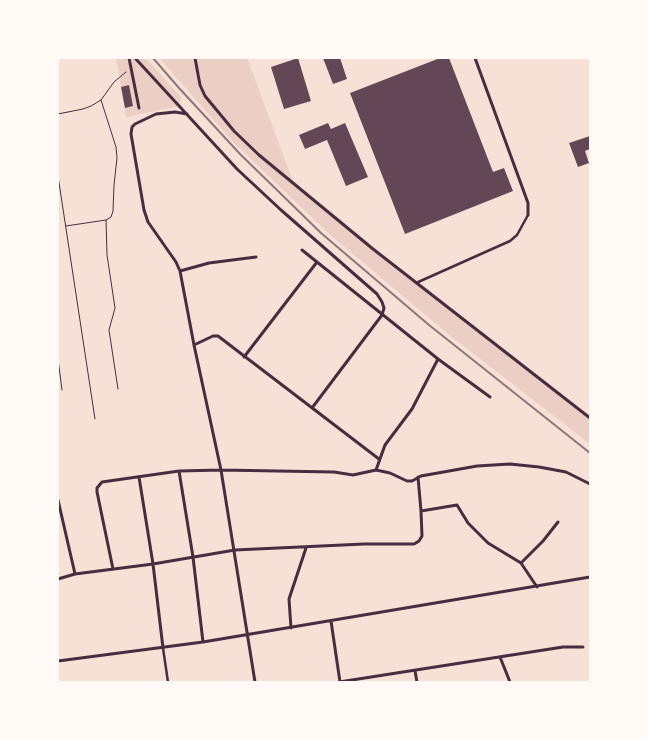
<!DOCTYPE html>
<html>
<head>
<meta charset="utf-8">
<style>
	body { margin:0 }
	#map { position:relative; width:648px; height:740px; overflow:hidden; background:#f7e1d7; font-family:"Noto Sans",sans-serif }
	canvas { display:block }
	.frame { position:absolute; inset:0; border:59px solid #fffaf5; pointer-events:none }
</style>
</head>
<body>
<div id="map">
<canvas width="648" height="740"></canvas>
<div class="frame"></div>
</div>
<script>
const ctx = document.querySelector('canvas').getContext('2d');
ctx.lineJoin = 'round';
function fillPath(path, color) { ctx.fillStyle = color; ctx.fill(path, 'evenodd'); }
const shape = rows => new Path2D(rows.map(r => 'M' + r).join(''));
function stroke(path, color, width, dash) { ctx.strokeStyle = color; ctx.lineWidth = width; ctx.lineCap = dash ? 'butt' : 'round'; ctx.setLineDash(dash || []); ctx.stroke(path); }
fillPath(shape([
	[116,58,146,58,181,97,180,106,126,117],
	[159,58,247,58,294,184,373,249,590,418,590,444,448,334,327,232,233,142]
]), '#ebcfc5');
fillPath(shape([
	[298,58,311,101,284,109,271,67],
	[323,58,340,58,347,79,333,84],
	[440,58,449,58,493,172,504,168,513,191,405,234,350,93],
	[129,85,133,106,125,108,121,87],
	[328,123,331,129,345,123,368,177,346,186,327,140,305,149,299,135],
	[590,136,590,149,585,151,589,163,578,167,569,143]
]), '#644757');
stroke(shape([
	[58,114,83,109,91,106,101,100,114,82,126,72],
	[58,176,95,419],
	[106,220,107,255,115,308,109,330,118,389],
	[66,226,106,220,111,217,113,211,114,185,117,158,116,147,101,100],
	[58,359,62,390]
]), '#4a2c40', 1);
stroke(shape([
	[416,283,510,241,517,235,528,215],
	[163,648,168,682]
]), '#4a2c40', 2.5);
stroke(shape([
	[129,58,139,108],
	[135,58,237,169,281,210,377,294,382,302,384,308,382,315,312,408],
	[195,58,200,85,205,96,234,131,259,155,373,249,590,418],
	[475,58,528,203,528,215],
	[187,114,175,112,156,114,135,124,132,127,131,134,144,210,148,222,176,262,180,271,194,345,221,470,255,682],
	[302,250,438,359,490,397],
	[180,271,209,263,256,257],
	[194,345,213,336,218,336,379,459],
	[244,357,317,262],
	[376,470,385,445,412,409,438,359],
	[179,471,193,557,203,642],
	[139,477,153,564,163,648],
	[418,477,421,511,457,505,468,523,488,543,521,563,537,587],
	[58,500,75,574],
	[521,563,543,541,558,522],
	[113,569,97,492,97,488,102,482,179,471,221,470,334,472,353,475,376,470,390,473,407,481,412,481,421,476,477,466,510,464,539,467,566,472,590,484],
	[58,579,75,574,153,564,235,550,364,544,414,544,419,541,422,536,421,511],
	[331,621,340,682],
	[291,628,289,599,306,548],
	[500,657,510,682],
	[58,661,203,642,590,577],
	[415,671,417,682],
	[339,682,563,647,583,647]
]), '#4a2c40', 3);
stroke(shape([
	[153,58,179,88,240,154,321,233,429,325,590,453]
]), '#8f747c', 2);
</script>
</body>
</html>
